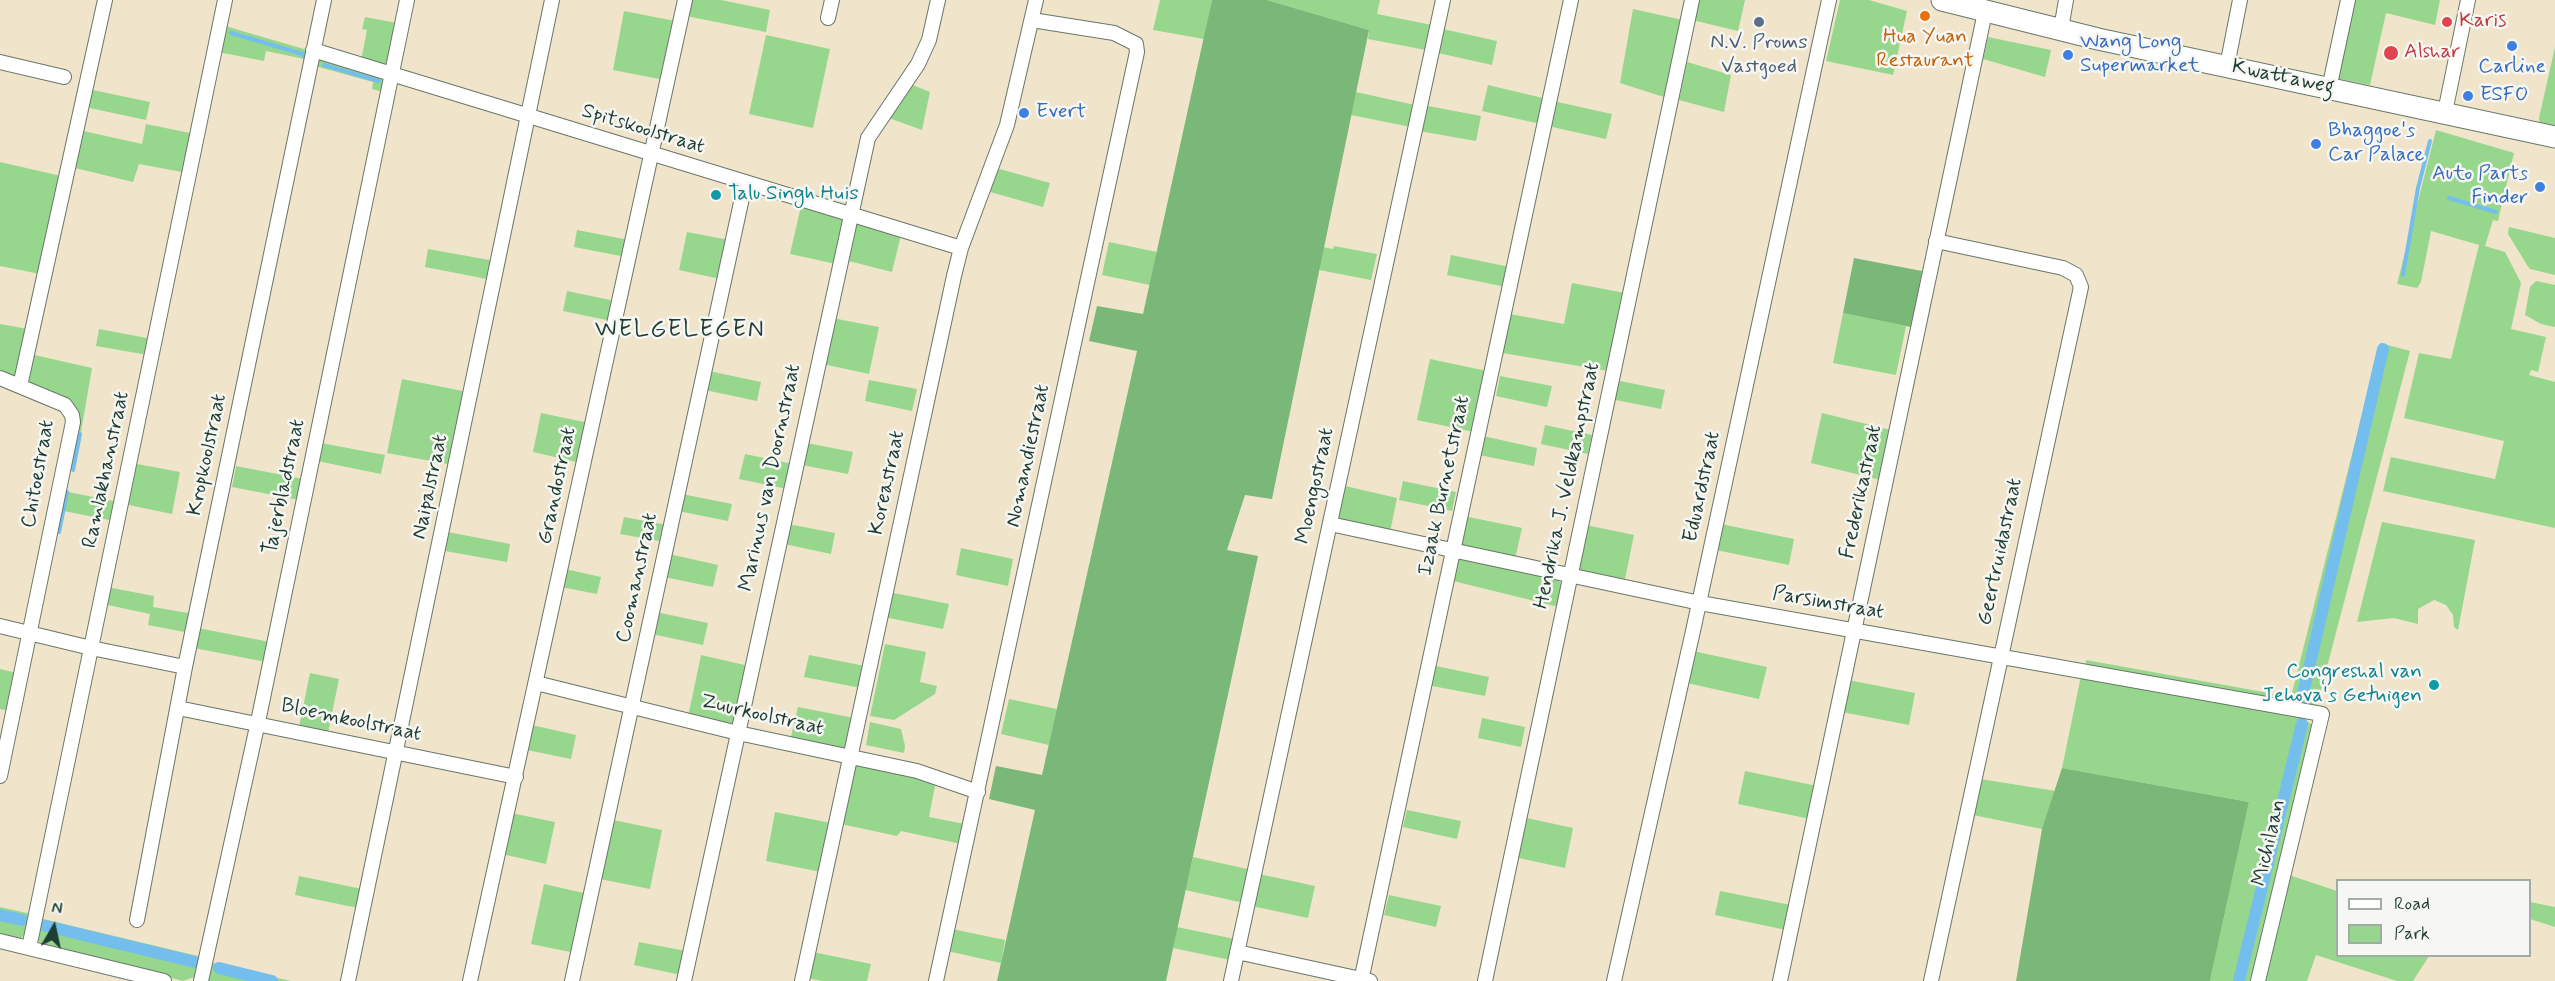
<!DOCTYPE html>
<html>
<head>
<meta charset="utf-8">
<style>
	body { margin:0 }
	#map { position:relative; width:2555px; height:981px; overflow:hidden; background:#f0e4ca; font-family:Mynerve,sans-serif }
	canvas { display:block }
	.legend { position:absolute; left:2336px; top:879px; width:195px; height:78px; box-sizing:border-box; background:#f6f6f2; border:2px solid #a0aca6; margin:0; padding:8px 10px; list-style:none; font-size:18px; color:#1f3d34 }
	.legend li { display:flex; align-items:center; gap:12px; height:30px }
	.legend b { width:30px; border:2px solid #a0aca6 }
	.north { position:absolute; left:24px; top:897px; width:60px; height:60px; -webkit-text-stroke:4px #f6f6f2; paint-order:stroke; rotate:9deg; font-size:16px; font-weight:700; line-height:24px; text-align:center; color:#1f3d34 }
	.north::after { content:''; display:block; margin:auto; width:21px; height:27px; background:#1f3d34; clip-path:polygon(50% 0,100% 100%,50% 72%,0 100%) }
</style>
</head>
<body>
<div id="map">
<canvas width="2555" height="981"></canvas>
<ul class="legend">
<li><b style="height:8px;background:#fff"></b>Road</li>
<li><b style="height:16px;background:#97d78d"></b>Park</li>
</ul>
<div class="north">N</div>
</div>
<script>
const ctx = document.querySelector('canvas').getContext('2d');
ctx.lineJoin = 'round';
function fillPath(path, color) { ctx.fillStyle = color; ctx.fill(path, 'evenodd'); }
const shape = rows => new Path2D(rows.map(r => 'M' + r).join(''));
function stroke(path, color, width, dash) { ctx.strokeStyle = color; ctx.lineWidth = width; ctx.lineCap = dash ? 'butt' : 'round'; ctx.setLineDash(dash || []); ctx.stroke(path); }
function write(font, color, halo, rows, align = 'center') {
  ctx.font = font + ' Mynerve,sans-serif'; ctx.lineWidth = 5; ctx.setLineDash([]); ctx.textBaseline = 'middle'; ctx.strokeStyle = halo; ctx.fillStyle = color; for (const [text, x, y, turn = 0] of rows) {
    ctx.save(); ctx.translate(x, y); ctx.rotate((+turn || 0) * Math.PI / 180); ctx.textAlign = isNaN(turn) ? turn : align; if (halo) ctx.strokeText(text, 0, 0); ctx.fillText(text, 0, 0); ctx.restore();
  }
}
fillPath(shape([
	[690,0,721,0,770,10,766,32,686,16],
	[1160,0,1212,0,1204,39,1153,30],
	[1267,0,1380,0,1377,14,1432,25,1426,50,1368,39,1369,30],
	[1697,0,1745,0,1738,31,1692,20],
	[1840,0,1869,0,1907,11,1893,75,1826,61],
	[2351,0,2440,0,2435,25,2386,13,2370,85,2334,78],
	[1633,9,1683,20,1667,98,1620,83],
	[624,11,675,21,664,80,613,70],
	[365,17,397,23,387,67,361,61,367,30,362,29],
	[225,26,304,49,308,51,309,60,266,51,264,61,218,52],
	[1443,29,1497,41,1492,65,1438,53],
	[766,35,830,49,813,128,749,114],
	[1988,37,2051,50,2045,77,1983,59],
	[2555,47,2555,135,2540,127,2539,118],
	[320,59,384,74,383,92,372,89,373,82,315,66],
	[1687,62,1731,75,1724,112,1679,100],
	[910,84,930,92,922,130,886,117],
	[1488,85,1547,99,1541,124,1482,111],
	[88,89,150,102,146,120,85,107],
	[1356,92,1415,105,1411,127,1351,115],
	[1553,101,1612,114,1606,139,1548,126],
	[1423,105,1481,116,1476,141,1419,131],
	[146,124,190,133,182,172,139,164,133,182,71,167,79,130,142,144],
	[2436,130,2514,153,2498,221,2493,220,2485,246,2505,252,2521,283,2511,329,2546,337,2538,372,2531,370,2529,375,2555,382,2555,528,2383,491,2391,457,2495,479,2504,441,2404,418,2419,353,2451,359,2479,245,2431,231,2421,282,2417,288,2397,284],
	[0,162,61,176,40,274,0,266],
	[996,168,1050,183,1043,207,987,191],
	[801,206,843,218,836,264,790,254],
	[856,224,901,235,892,272,845,260],
	[2509,227,2555,238,2555,275,2530,269,2527,265,2508,234],
	[577,230,629,240,626,257,574,247],
	[687,232,729,240,720,279,679,270],
	[1109,242,1157,252,1150,285,1102,275],
	[1334,246,1377,254,1371,280,1319,270,1323,247,1333,249],
	[428,249,495,261,492,280,425,267],
	[1451,255,1510,267,1506,287,1447,275],
	[2536,281,2555,285,2555,327,2541,324,2525,315,2530,287],
	[1572,283,1625,293,1608,371,1503,353,1510,314,1564,324],
	[567,291,615,301,611,321,563,311],
	[1843,313,1906,326,1896,375,1833,363],
	[832,318,879,327,869,374,823,364],
	[0,324,28,329,17,373,10,378,0,375],
	[99,329,152,339,148,355,96,346],
	[2380,343,2410,351,2317,705,2311,707,2085,668,2086,660,2291,697],
	[30,354,92,368,81,432,76,431,77,416,28,382,26,378],
	[1430,359,1487,371,1474,432,1417,420],
	[709,371,761,382,757,401,705,390],
	[1500,376,1552,386,1547,407,1496,396],
	[402,379,468,392,453,465,387,453],
	[869,380,917,389,912,411,865,401],
	[1615,380,1665,390,1661,409,1611,399],
	[541,413,589,423,581,463,533,452],
	[1822,413,1891,430,1881,480,1811,463],
	[1545,425,1592,435,1588,454,1541,444],
	[1483,436,1537,448,1534,466,1479,455],
	[321,443,385,455,381,474,317,461],
	[807,443,853,452,848,474,802,465],
	[745,454,793,464,787,489,739,479],
	[132,463,180,472,172,514,124,504],
	[236,466,303,479,299,500,232,487],
	[1403,481,1456,492,1452,511,1399,500],
	[1341,485,1397,498,1390,532,1337,520],
	[63,491,118,502,114,521,59,510],
	[682,494,732,504,728,521,678,511],
	[1464,516,1522,528,1515,559,1463,546,1460,543],
	[624,517,667,525,664,542,620,534],
	[2382,522,2475,540,2458,630,2454,627,2453,615,2446,605,2434,600,2418,609,2418,624,2394,618,2357,622],
	[788,524,835,533,831,554,784,544],
	[1721,524,1794,539,1789,565,1716,550],
	[1586,525,1634,535,1624,584,1576,573],
	[448,532,510,544,507,562,445,551],
	[961,548,1013,559,1008,586,956,575],
	[669,554,718,565,713,587,664,577],
	[1457,555,1557,579,1563,586,1559,607,1449,580],
	[565,569,601,577,597,594,561,587],
	[107,587,154,596,153,607,194,614,190,633,148,625,150,614,103,604],
	[889,592,949,604,943,629,884,617],
	[656,612,708,623,703,645,652,634],
	[198,628,270,642,266,662,194,648],
	[885,644,926,652,920,682,937,686,935,694,894,720,870,716],
	[1693,651,1767,667,1759,699,1687,683],
	[701,655,749,666,734,726,688,717],
	[809,655,865,666,861,688,804,677],
	[1431,665,1489,677,1485,696,1427,685],
	[0,669,17,673,9,711,0,709],
	[310,673,339,679,328,733,299,727],
	[2081,676,2298,714,2312,725,2253,981,2210,981,2249,802,2062,768],
	[1848,680,1915,693,1909,725,1842,712],
	[1009,699,1057,709,1049,745,1001,734],
	[798,707,854,718,846,750,790,741],
	[1482,718,1525,727,1521,747,1478,738],
	[870,722,901,729,905,746,904,753,866,745],
	[532,725,576,735,571,759,527,750],
	[856,765,936,781,929,817,965,824,961,844,901,831,897,836,841,824,853,768],
	[1745,771,1817,786,1810,819,1738,804],
	[1980,779,2056,791,2042,829,1973,815],
	[1407,810,1461,821,1457,839,1403,827],
	[775,812,831,823,821,872,766,861],
	[511,813,555,822,546,864,502,854],
	[1522,817,1573,828,1565,868,1514,857],
	[613,820,662,830,650,889,600,879],
	[1193,857,1252,870,1244,903,1185,890],
	[1259,874,1315,886,1308,918,1252,906],
	[2289,875,2337,891,2338,956,2429,956,2413,981,2397,981,2316,955,2307,981,2264,981],
	[299,876,362,889,358,908,295,895],
	[544,884,588,894,575,953,531,944],
	[1720,891,1791,905,1786,930,1715,915],
	[1389,895,1441,906,1436,927,1384,915],
	[2530,902,2555,907,2555,927,2530,919],
	[0,907,31,914,25,934,21,938,0,936],
	[39,918,202,957,195,977,183,981,43,945,37,939],
	[1177,927,1235,939,1230,960,1173,948],
	[952,929,1005,940,1001,963,947,951],
	[639,942,686,951,681,975,634,965],
	[813,952,871,964,867,981,822,981,807,978],
	[209,962,291,981,209,981]
]), '#97d78d');
fillPath(shape([
	[1212,0,1267,0,1369,30,1272,499,1245,495,1227,550,1258,556,1166,981,997,981,1035,810,989,799,996,766,1042,775,1137,351,1089,341,1097,306,1143,314],
	[1854,258,1922,271,1911,327,1843,313],
	[2062,768,2249,802,2210,981,2016,981,2042,829]
]), '#79b878');
stroke(shape([
	[231,33,303,54,305,58],
	[324,65,379,81],
	[2449,198,2496,212],
	[2403,275,2418,188,2430,141],
	[73,470,80,434],
	[59,532,67,492]
]), '#73beec', 4);
stroke(shape([
	[2302,698,2383,349],
	[0,915,22,920],
	[46,926,195,962],
	[219,968,272,981],
	[2239,981,2302,724]
]), '#73beec', 12);
const minor = shape([
	[828,18,832,0],
	[2061,29,2066,0],
	[313,50,961,248],
	[0,62,64,77],
	[2227,66,2240,0],
	[2329,89,2348,0],
	[2445,112,2468,0],
	[0,378,65,405,72,415,73,422,0,776],
	[20,386,105,0],
	[1330,524,1700,603,2322,714,2258,981],
	[0,626,91,648,185,667],
	[536,683,738,733,917,771,978,792],
	[178,708,516,777],
	[137,920,185,667,324,0],
	[0,941,164,981],
	[29,948,225,0],
	[1237,952,1370,981],
	[201,981,258,722,407,0],
	[348,981,552,0],
	[470,981,685,0],
	[572,981,745,184],
	[684,981,868,138,918,64,929,40,938,0],
	[802,981,954,276,961,248,1007,125,1036,0],
	[936,981,1137,52,1136,44,1114,33,1032,20],
	[1231,981,1443,0],
	[1361,981,1571,0],
	[1485,981,1692,0],
	[1614,981,1693,631,1829,0],
	[1780,981,1985,12],
	[1931,981,2081,287,2076,275,2063,268,1936,241]
]);
const primary = shape([
	[1942,0,2098,39,2555,137]
]);
stroke(minor, '#687768', 16);
stroke(primary, '#687768', 23);
stroke(minor, '#fff', 14);
stroke(primary, '#fff', 21);
for (const [x, y, r, color] of [
	[1925,16,6,"#e8710a"],
	[1759,22,6,"#5c6f8a"],
	[2447,22,6,"#e0444e"],
	[2512,46,6,"#3f7fe0"],
	[2391,53,8,"#e0444e"],
	[2068,55,6,"#3f7fe0"],
	[2468,96,6,"#3f7fe0"],
	[1024,113,6,"#3f7fe0"],
	[2316,144,6,"#3f7fe0"],
	[2540,187,6,"#3f7fe0"],
	[716,195,6,"#0f9aa8"],
	[2434,685,6,"#0f9aa8"]
]) { const dot = new Path2D(); dot.arc(x, y, r, 0, 2 * Math.PI); ctx.fillStyle = color; ctx.fill(dot); stroke(dot, '#f6f6f2', 2); }
write('21px', '#be3a42', '#f6f6f2', [
	["Karis",2459,22],
	["Alshar",2404,53]
], 'left');
write('21px', '#c56008', '#f6f6f2', [
	["Hua Yuan",1925,38],
	["Restaurant",1925,62]
]);
write('21px', '#366cbe', '#f6f6f2', [
	["Wang Long",2080,43],
	["Supermarket",2080,67],
	["Carline",2512,68,"center"],
	["ESFO",2480,96],
	["Evert",1036,113],
	["Bhaggoe's",2328,132],
	["Car Palace",2328,156],
	["Auto Parts",2528,175,"right"],
	["Finder",2528,199,"right"]
], 'left');
write('21px', '#4e5e75', '#f6f6f2', [
	["N.V. Proms",1759,44],
	["Vastgoed",1759,68]
]);
write('21px', '#1f3d34', '#f6f6f2', [
	["Kwattaweg",2283,78,12],
	["Spitskoolstraat",643,130,17],
	["Kropkoolstraat",208,455,-78],
	["Nomandiestraat",1029,456,-78],
	["Ramlakhanstraat",107,470,-78],
	["Chitoestraat",39,474,-80],
	["Marinus van Doornstraat",771,478,-78],
	["Koreastraat",888,483,-78],
	["Grandostraat",558,486,-78],
	["Moengostraat",1316,486,-78],
	["Izaak Burnetstraat",1445,486,-78],
	["Hendrika J. Veldkampstraat",1568,486,-78],
	["Tajerbladstraat",285,487,-78],
	["Naipalstraat",431,487,-78],
	["Eduardstraat",1703,487,-78],
	["Frederikastraat",1862,492,-78],
	["Geertruidastraat",2001,552,-78],
	["Coomanstraat",638,578,-78],
	["Parsimstraat",1828,604,10],
	["Zuurkoolstraat",762,716,13],
	["Bloemkoolstraat",351,721,12],
	["Michilaan",2270,843,-77]
]);
write('21px', '#0d838f', '#f6f6f2', [
	["Talu Singh Huis",728,195],
	["Congreshal van",2422,673,"right"],
	["Jehova's Getuigen",2422,697,"right"]
], 'left');
ctx.letterSpacing = '1.5px';
write('24px', '#1f3d34', '#f6f6f2', [
	["WELGELEGEN",680,331]
]);
ctx.letterSpacing = '0px';
</script>
</body>
</html>
